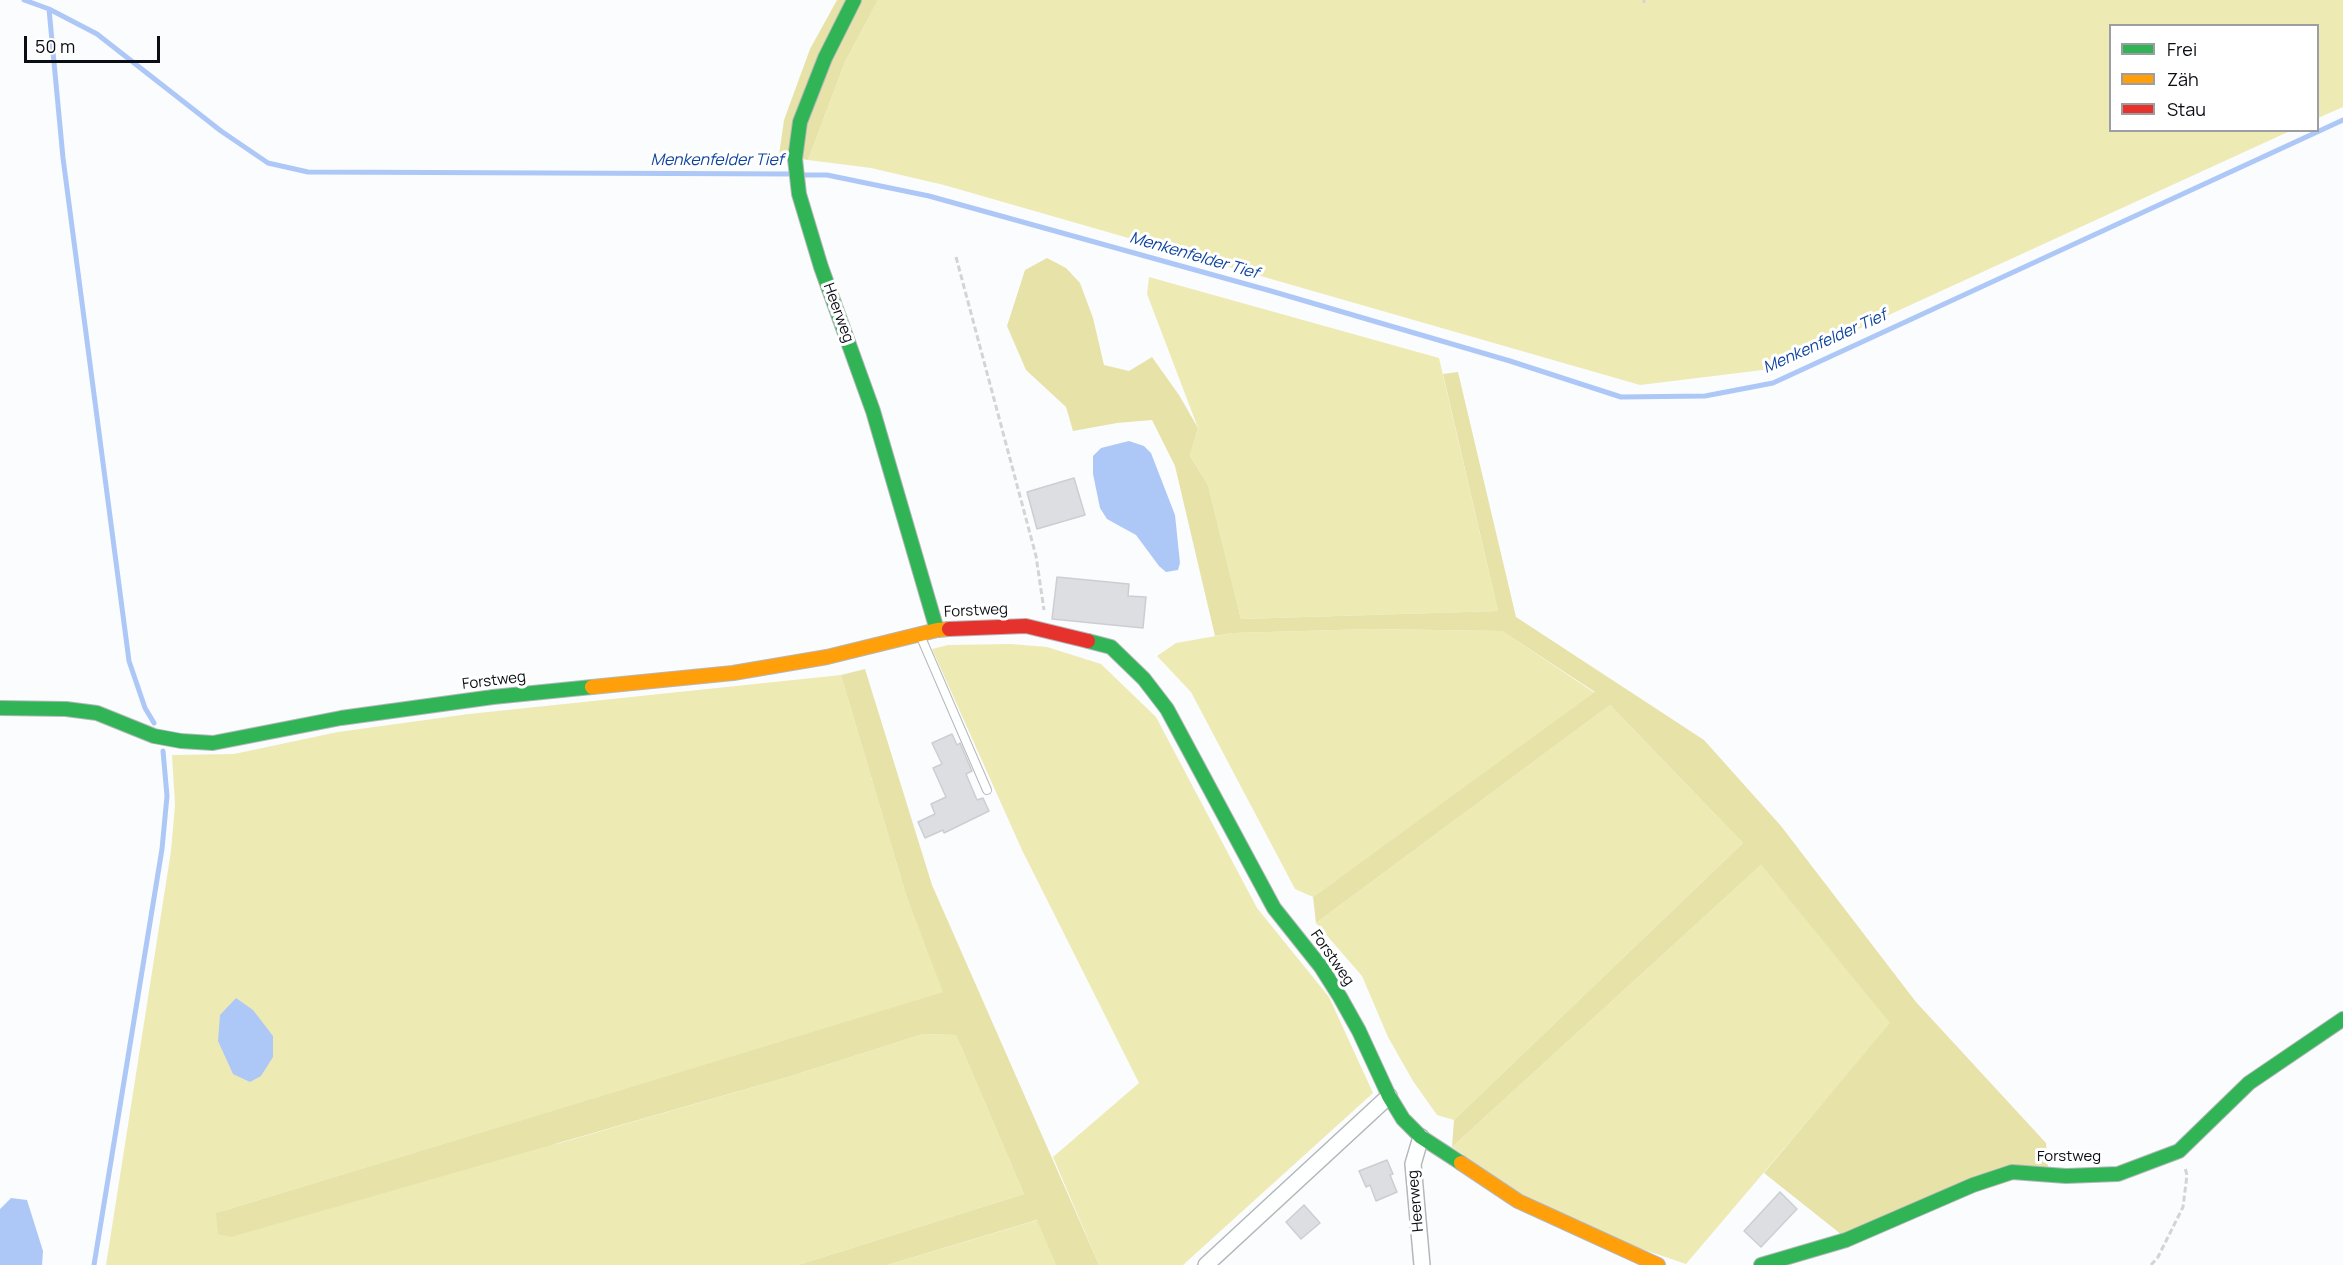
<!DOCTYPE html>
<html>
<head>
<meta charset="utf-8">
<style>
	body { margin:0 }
	#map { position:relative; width:2343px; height:1265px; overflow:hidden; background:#fbfcfe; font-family:Manrope,sans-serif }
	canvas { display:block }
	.legend { position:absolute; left:2109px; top:24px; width:210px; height:108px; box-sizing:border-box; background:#fff; border:2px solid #9d9ea1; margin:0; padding:8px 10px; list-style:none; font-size:18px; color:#0a0d13 }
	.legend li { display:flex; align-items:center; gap:12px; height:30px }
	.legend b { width:30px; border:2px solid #9d9ea1 }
	.scale { position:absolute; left:24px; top:36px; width:136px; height:27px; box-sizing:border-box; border:3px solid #0a0d13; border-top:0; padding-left:8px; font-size:18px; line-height:21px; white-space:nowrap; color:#0a0d13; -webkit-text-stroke:4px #fff; paint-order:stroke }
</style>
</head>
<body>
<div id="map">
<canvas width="2343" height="1265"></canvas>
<ul class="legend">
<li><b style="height:8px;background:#30b455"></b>Frei</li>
<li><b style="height:8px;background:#ff9f0a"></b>Zäh</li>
<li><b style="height:8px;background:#e5322d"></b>Stau</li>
</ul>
<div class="scale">50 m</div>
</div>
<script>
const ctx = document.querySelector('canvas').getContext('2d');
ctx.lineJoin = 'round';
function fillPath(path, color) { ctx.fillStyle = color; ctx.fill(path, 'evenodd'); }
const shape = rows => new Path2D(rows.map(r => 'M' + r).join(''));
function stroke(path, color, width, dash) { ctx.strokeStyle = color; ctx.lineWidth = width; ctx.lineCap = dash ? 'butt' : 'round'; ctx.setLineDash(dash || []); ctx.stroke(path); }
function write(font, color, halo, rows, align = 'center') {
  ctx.font = font + ' Manrope,sans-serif'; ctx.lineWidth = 6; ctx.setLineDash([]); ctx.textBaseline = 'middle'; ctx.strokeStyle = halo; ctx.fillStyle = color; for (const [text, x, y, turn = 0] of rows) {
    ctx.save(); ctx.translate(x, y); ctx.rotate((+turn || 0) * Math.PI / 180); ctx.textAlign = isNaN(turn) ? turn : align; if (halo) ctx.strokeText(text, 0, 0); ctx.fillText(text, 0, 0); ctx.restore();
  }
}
fillPath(shape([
	[878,0,2343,0,2343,107,2318,118,2318,26,2110,26,2110,130,2290,131,1771,369,1640,385,944,185,871,168,808,160,845,62],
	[1149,277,1439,358,1498,611,1241,619,1208,485,1190,456,1198,428,1147,294],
	[1372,629,1502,631,1595,693,1313,897,1295,889,1191,692,1157,656,1176,643,1233,633],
	[1011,644,1047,647,1101,664,1156,717,1257,908,1329,997,1373,1093,1183,1265,1099,1265,1053,1157,1139,1083,1022,850,932,649,948,645],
	[841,675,906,895,944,992,216,1213,560,1143,788,1077,923,1034,956,1035,1024,1194,798,1265,106,1265,171,851,175,805,172,755,234,754,338,732,469,714],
	[1610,705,1743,843,1454,1120,1437,1115,1413,1081,1388,1037,1362,976,1316,923],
	[1761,865,1891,1023,1686,1264,1633,1246,1520,1193,1452,1147],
	[1038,1220,1056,1265,887,1265]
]), '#eeeab4');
fillPath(shape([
	[837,0,878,0,845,62,808,160,779,155,784,120,810,49],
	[1047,258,1066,268,1080,283,1093,318,1104,365,1129,371,1152,357,1179,395,1198,428,1190,456,1208,485,1241,619,1498,611,1443,374,1458,372,1516,617,1704,740,1781,826,1916,1002,2046,1143,2048,1169,1842,1235,1764,1173,1890,1023,1761,865,1452,1147,1454,1120,1743,843,1610,705,1316,923,1313,897,1595,692,1502,631,1372,629,1233,633,1215,636,1175,466,1152,420,1117,423,1073,431,1066,407,1026,370,1007,326,1025,270],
	[865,669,932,885,1099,1265,1056,1265,1037,1220,887,1265,798,1265,1024,1194,956,1035,923,1034,788,1077,231,1237,218,1234,216,1213,943,992,906,895,841,675]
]), '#e7e2a8');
fillPath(shape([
	[1129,441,1144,446,1151,453,1175,515,1180,563,1178,570,1166,572,1159,566,1136,535,1107,519,1100,508,1093,474,1093,456,1101,448],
	[236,998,253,1010,273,1036,273,1057,261,1076,250,1082,233,1074,218,1041,220,1015],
	[11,1198,27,1200,43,1251,42,1265,0,1265,0,1209]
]), '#adc8f6');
stroke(shape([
	[24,0,49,9,97,34,221,131,268,163,308,172,793,174],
	[49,9,63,158,129,661,145,708,154,723],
	[802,175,827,175,929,196,1271,291,1510,361,1621,397,1705,396,1773,383,2343,120],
	[94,1265,162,849,167,796,163,751]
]), '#adc8f6', 5);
const building = shape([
	[1074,478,1085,515,1037,529,1027,492,1074,478],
	[1057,577,1129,584,1128,596,1146,597,1143,628,1052,619,1057,577],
	[952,734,957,745,960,743,972,771,966,774,977,800,983,798,989,811,944,833,943,830,925,838,918,822,935,814,931,804,946,797,933,768,942,764,932,743,952,734],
	[1387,1160,1393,1174,1390,1175,1397,1192,1376,1201,1370,1185,1366,1187,1359,1171,1387,1160],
	[1780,1192,1797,1209,1761,1247,1744,1231,1780,1192],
	[1304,1205,1320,1223,1301,1239,1286,1222,1304,1205]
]);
fillPath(building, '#dcdee2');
stroke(building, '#ccced3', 1.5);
const lane = shape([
	[920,635,987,790]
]);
const street = shape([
	[1421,1137,1413,1164,1422,1265],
	[1206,1265,1389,1096]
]);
const fast = shape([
	[854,0,825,58,800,122,795,159,799,194,821,267,873,411,937,630],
	[1088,641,1111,647,1144,679,1167,709,1274,908,1321,967,1340,997,1359,1031,1389,1096,1403,1119,1421,1137,1461,1163],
	[0,708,66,709,97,713,154,736,181,741,213,743,341,718,493,697,592,687],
	[1761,1265,1846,1240,1973,1185,2012,1172,2066,1176,2118,1174,2179,1151,2249,1083,2343,1019]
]);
const slow = shape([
	[592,687,733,673,827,657,937,630,949,629],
	[1461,1163,1518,1201,1658,1265]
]);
const jam = shape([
	[949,629,1026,626,1088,641]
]);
stroke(lane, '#b5b7bb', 10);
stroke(street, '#b5b7bb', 18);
stroke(fast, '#b5b7bb', 16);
stroke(slow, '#b5b7bb', 16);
stroke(jam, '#b5b7bb', 16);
stroke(shape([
	[1644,0,1644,3],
	[956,257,1036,556,1044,610],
	[2151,1265,2158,1257,2183,1207,2187,1175,2185,1168]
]), '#d4d4d5', 3, [6, 3]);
stroke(lane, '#feffff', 8);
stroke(street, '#feffff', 15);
stroke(fast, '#30b455', 14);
stroke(slow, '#ff9f0a', 14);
stroke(jam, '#e5322d', 14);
write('15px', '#0a0d13', '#fff', [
	["Heerweg",838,313,70],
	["Forstweg",976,611,-3],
	["Forstweg",494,681,-7],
	["Forstweg",1332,958,55],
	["Forstweg",2069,1157],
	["Heerweg",1416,1201,-95]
]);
write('italic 16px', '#0e44a1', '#fff', [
	["Menkenfelder Tief",717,161],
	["Menkenfelder Tief",1194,256,16],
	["Menkenfelder Tief",1825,342,-24]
]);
</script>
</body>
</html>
